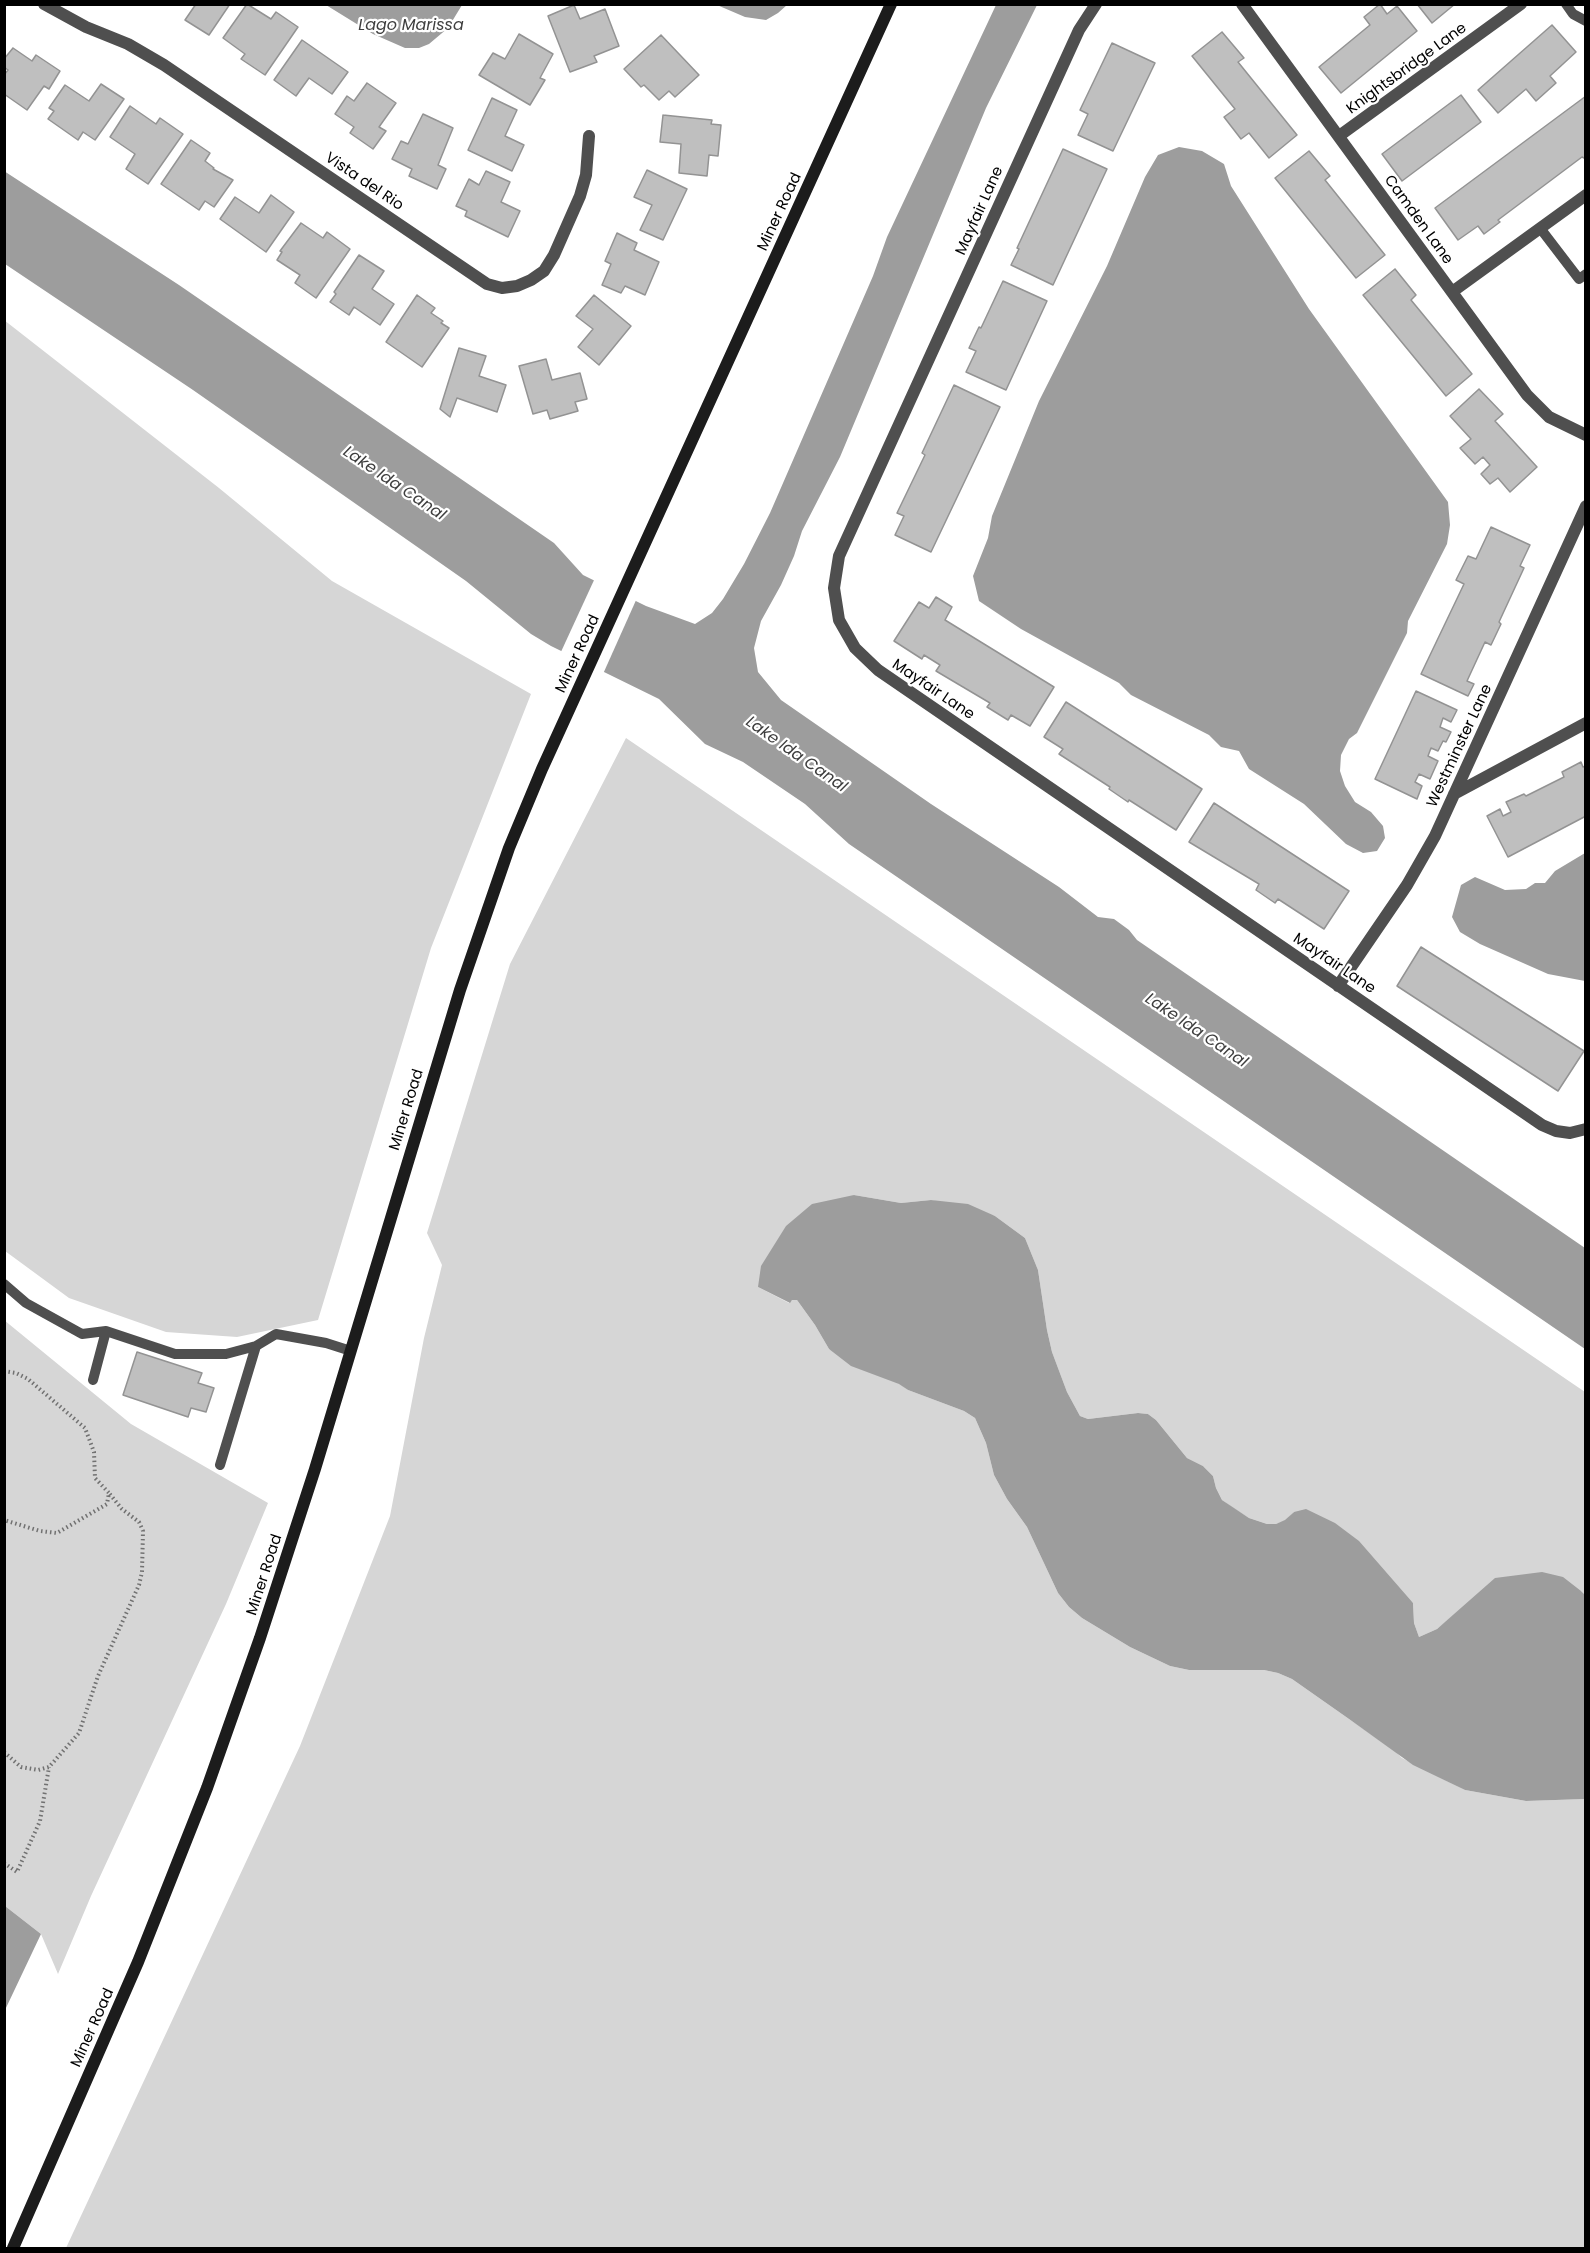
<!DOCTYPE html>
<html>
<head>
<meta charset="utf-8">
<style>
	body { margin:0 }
	#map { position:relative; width:1590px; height:2253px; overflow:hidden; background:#fff; font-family:Poppins,sans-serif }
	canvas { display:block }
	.frame { position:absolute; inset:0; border:6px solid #000; pointer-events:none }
</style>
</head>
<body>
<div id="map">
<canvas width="1590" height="2253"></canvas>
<div class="frame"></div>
</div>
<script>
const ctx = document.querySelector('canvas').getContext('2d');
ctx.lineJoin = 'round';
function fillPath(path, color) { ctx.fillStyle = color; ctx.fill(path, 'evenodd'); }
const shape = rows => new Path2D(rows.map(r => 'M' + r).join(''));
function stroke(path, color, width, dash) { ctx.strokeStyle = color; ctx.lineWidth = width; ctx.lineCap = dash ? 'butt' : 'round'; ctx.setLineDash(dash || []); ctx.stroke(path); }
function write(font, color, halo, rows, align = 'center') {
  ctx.font = font + ' Poppins,sans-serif'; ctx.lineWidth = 4.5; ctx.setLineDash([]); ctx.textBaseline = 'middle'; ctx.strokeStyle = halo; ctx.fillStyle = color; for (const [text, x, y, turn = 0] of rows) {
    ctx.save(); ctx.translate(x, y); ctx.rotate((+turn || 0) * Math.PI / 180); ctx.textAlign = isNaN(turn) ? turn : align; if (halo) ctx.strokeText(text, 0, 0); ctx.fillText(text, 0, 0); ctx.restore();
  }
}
fillPath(shape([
	[4,320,219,488,332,581,531,694,431,948,318,1320,237,1337,166,1332,69,1298,5,1251],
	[626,738,1585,1392,1585,1596,1581,1591,1461,1609,1437,1629,1419,1637,1414,1623,1413,1603,1294,1512,1285,1521,1276,1524,1267,1524,1249,1518,1233,1508,1222,1500,1216,1488,1213,1476,1203,1466,1187,1458,1156,1420,1148,1414,1138,1413,1088,1419,1080,1416,1067,1392,1052,1352,1047,1330,1038,1270,1025,1238,995,1216,931,1200,901,1203,854,1195,758,1287,789,1303,792,1300,797,1300,815,1325,829,1349,900,1384,908,1390,964,1411,975,1418,986,1443,994,1475,1007,1499,1027,1527,1058,1593,1069,1607,1082,1618,1130,1647,1170,1666,1189,1670,1264,1670,1278,1673,1292,1679,1349,1719,1395,1751,1402,1758,1465,1790,1526,1801,1585,1799,1585,2248,66,2248,300,1746,390,1516,424,1338,442,1265,427,1233,510,964],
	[4,1320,131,1424,268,1503,226,1604,91,1896,58,1974,41,1934,5,1906]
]), '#d6d6d6');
fillPath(shape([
	[326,5,462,5,448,28,429,44,419,48,405,48,373,34],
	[717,5,787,5,778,13,766,20,745,17],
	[996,5,1037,5,986,108,840,457,802,531,794,556,781,585,761,621,754,648,758,672,781,700,931,804,1059,887,1098,917,1114,919,1129,930,1137,940,1585,1248,1585,1349,849,844,805,804,743,762,705,744,659,699,551,646,531,634,466,581,193,390,5,264,4,171,179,285,554,543,583,575,646,606,695,624,712,613,723,599,744,564,770,513,873,276,887,237],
	[1179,147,1202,151,1224,164,1231,186,1309,309,1448,502,1450,525,1447,544,1408,621,1407,633,1357,733,1349,739,1341,755,1340,771,1345,786,1355,802,1371,812,1383,826,1385,838,1377,851,1363,853,1346,844,1304,804,1249,769,1239,751,1221,747,1209,735,1131,695,1119,683,1021,629,979,601,973,576,988,538,992,516,1039,401,1107,266,1145,177,1158,155],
	[1585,853,1585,981,1548,974,1480,944,1460,932,1452,917,1461,885,1475,877,1505,890,1526,889,1535,883,1545,883,1555,871],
	[854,1195,901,1203,931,1200,968,1204,995,1216,1025,1238,1038,1270,1047,1330,1052,1352,1067,1392,1080,1416,1088,1419,1138,1413,1148,1414,1156,1420,1187,1458,1203,1466,1213,1476,1216,1488,1222,1500,1249,1518,1267,1524,1276,1524,1285,1520,1294,1512,1306,1509,1335,1523,1359,1541,1413,1603,1414,1623,1419,1637,1437,1629,1495,1578,1542,1572,1563,1577,1581,1591,1586,1596,1585,1799,1526,1801,1465,1790,1413,1765,1349,1719,1292,1679,1278,1673,1264,1670,1189,1670,1170,1666,1130,1647,1082,1618,1069,1607,1058,1593,1027,1527,1007,1499,994,1475,986,1443,975,1418,964,1411,908,1390,899,1384,851,1366,829,1349,815,1325,797,1300,792,1300,790,1303,758,1287,761,1266,786,1226,812,1204],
	[5,1906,41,1934,5,2010]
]), '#9d9d9d');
fillPath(shape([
	[595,578,637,598,603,674,560,654]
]), '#fff');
const building = shape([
	[196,4,230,4,209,35,185,20,196,4],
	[247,4,271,19,276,12,298,27,265,75,241,59,245,54,223,38,247,4],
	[1380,4,1387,14,1397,6,1417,31,1341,93,1319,67,1370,25,1364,17,1380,4],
	[1417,4,1455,4,1432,23,1417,4],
	[574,5,580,19,605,9,619,46,594,56,597,62,570,72,548,16,574,5],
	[1552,25,1576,52,1550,76,1556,83,1536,101,1526,89,1498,113,1478,90,1552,25],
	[1222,32,1244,58,1238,62,1297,135,1269,158,1249,133,1241,139,1224,117,1235,109,1192,56,1222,32],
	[519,34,553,54,540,78,545,80,530,105,479,75,493,53,505,59,519,34],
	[661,35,699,75,675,97,669,91,659,100,644,85,641,87,624,69,661,35],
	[302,40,348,72,332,94,309,78,296,96,274,80,302,40],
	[1112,43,1155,63,1113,151,1078,135,1088,114,1080,110,1112,43],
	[13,48,32,61,36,55,60,71,49,89,44,86,27,110,4,94,4,75,8,70,4,67,4,59,13,48],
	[367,83,396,103,379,127,386,131,373,149,350,133,354,127,335,114,347,96,354,101,367,83],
	[101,84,124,99,95,140,83,132,78,140,48,119,54,111,49,108,65,85,89,101,101,84],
	[1461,95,1481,122,1402,181,1382,154,1461,95],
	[1586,96,1586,159,1582,157,1498,220,1500,222,1484,234,1478,226,1458,240,1435,208,1586,96],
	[492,98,517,110,505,136,524,145,512,171,468,150,492,98],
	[130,106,156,124,160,118,183,134,148,184,126,169,135,154,110,137,130,106],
	[423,114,453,128,438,165,446,169,437,189,409,176,412,169,392,159,401,141,408,144,423,114],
	[663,115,712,120,711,124,721,125,718,156,709,155,707,176,679,173,681,144,660,142,663,115],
	[191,140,210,153,205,161,214,168,213,169,233,180,214,207,205,201,199,210,161,184,191,140],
	[1063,149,1107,169,1053,285,1011,265,1019,249,1017,248,1063,149],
	[1309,151,1330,176,1325,180,1385,255,1356,278,1275,178,1309,151],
	[647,170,687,189,663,240,640,230,652,205,634,197,647,170],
	[486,171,510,182,501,202,520,211,508,237,465,216,467,211,456,206,469,179,479,185,486,171],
	[271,195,294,212,266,252,220,219,235,197,259,213,271,195],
	[301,223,323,238,327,232,350,249,316,298,295,283,300,275,277,260,282,252,280,251,301,223],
	[617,233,637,243,634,250,659,262,645,295,625,286,621,293,602,285,611,264,605,261,617,233],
	[359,255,384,271,372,289,394,304,380,325,354,307,349,315,330,302,336,294,334,292,359,255],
	[1395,269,1416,295,1411,300,1472,374,1446,396,1363,295,1395,269],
	[1003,281,1047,301,1006,390,966,372,976,351,969,348,979,327,981,328,1003,281],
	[417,295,435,308,431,313,443,321,441,323,449,328,422,367,386,342,417,295],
	[594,295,631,326,599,365,578,347,593,329,576,316,594,295],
	[459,348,486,356,479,376,506,385,497,412,457,398,450,417,440,409,459,348],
	[546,359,552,380,580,373,587,399,575,402,578,411,550,419,547,410,533,414,519,366,546,359],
	[954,385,1000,407,931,552,895,535,904,516,897,513,925,455,922,453,954,385],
	[1479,389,1503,414,1495,421,1537,467,1510,492,1498,478,1490,484,1481,474,1490,465,1483,457,1475,464,1460,448,1471,439,1450,416,1479,389],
	[1491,527,1530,545,1520,566,1524,568,1499,622,1501,624,1491,645,1485,642,1467,681,1474,684,1468,696,1421,674,1464,584,1456,580,1468,556,1476,559,1491,527],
	[936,597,952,607,945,620,1054,687,1030,726,1011,715,1008,720,987,707,990,703,936,671,940,665,924,655,922,659,894,641,919,602,929,608,936,597],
	[1416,691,1457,710,1451,722,1443,718,1440,727,1451,732,1446,742,1443,741,1438,751,1431,748,1428,756,1438,761,1430,779,1419,774,1415,782,1422,786,1417,799,1375,779,1416,691],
	[1066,702,1202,789,1176,830,1129,800,1128,802,1109,789,1110,787,1059,754,1063,749,1044,737,1066,702],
	[1581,762,1583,767,1586,766,1586,816,1508,857,1487,816,1500,809,1503,816,1511,812,1506,802,1524,794,1526,796,1564,777,1562,772,1581,762],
	[1214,803,1349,891,1324,929,1278,899,1275,903,1256,890,1259,884,1189,842,1214,803],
	[1421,947,1584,1051,1558,1091,1397,986,1421,947],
	[137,1352,202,1373,198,1383,214,1388,206,1412,191,1408,188,1417,123,1395,137,1352]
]);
fillPath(building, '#bfbfbf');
stroke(building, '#939393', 1.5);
stroke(shape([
	[4,1371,16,1373,28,1379,85,1428,94,1452,95,1478,109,1493,107,1504,57,1533,40,1531,4,1520],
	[4,1752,21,1767,38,1770,49,1767,79,1733,98,1676,139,1585,142,1572,143,1531,139,1522,122,1509,109,1493],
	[4,1863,17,1872,40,1821,49,1767]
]), '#717171', 4, [1.5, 3]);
stroke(shape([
	[1566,4,1573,14,1586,21],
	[1540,228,1579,279,1586,274],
	[4,1284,26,1303,82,1334,106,1331,175,1354,226,1354,256,1346,276,1334,326,1343,351,1351],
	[93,1380,106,1331],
	[220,1465,256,1346]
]), '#4f4f4f', 10);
stroke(shape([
	[44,4,86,27,128,44,164,65,487,284,502,288,517,286,531,280,544,271,554,255,580,196,586,175,589,136],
	[1096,4,1079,30,839,556,834,588,839,620,855,648,878,670,1542,1125,1556,1131,1570,1133,1586,1129],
	[1242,4,1527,395,1549,417,1586,435],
	[1339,136,1521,4],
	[1452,292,1586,195],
	[1454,794,1586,723],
	[1338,986,1407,885,1435,836,1586,506]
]), '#4f4f4f', 12);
stroke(shape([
	[13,2248,138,1962,207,1788,260,1638,315,1469,460,990,509,848,542,769,891,4]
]), '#1c1c1c', 12);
write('15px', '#000', '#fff', [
	["Knightsbridge Lane",1407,69,-36],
	["Vista del Rio",364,182,34],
	["Mayfair Lane",980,211,-66],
	["Miner Road",780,212,-65],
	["Camden Lane",1418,220,54],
	["Miner Road",578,654,-65],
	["Mayfair Lane",933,690,34],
	["Westminster Lane",1460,746,-65],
	["Mayfair Lane",1334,964,34],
	["Miner Road",407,1110,-73],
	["Miner Road",265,1575,-72],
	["Miner Road",93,2028,-66]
]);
write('italic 16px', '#3e3e3e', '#fff', [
	["Lago Marissa",411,26],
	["Lake Ida Canal",394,484,34],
	["Lake Ida Canal",796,755,35],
	["Lake Ida Canal",1196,1031,34]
]);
</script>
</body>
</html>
